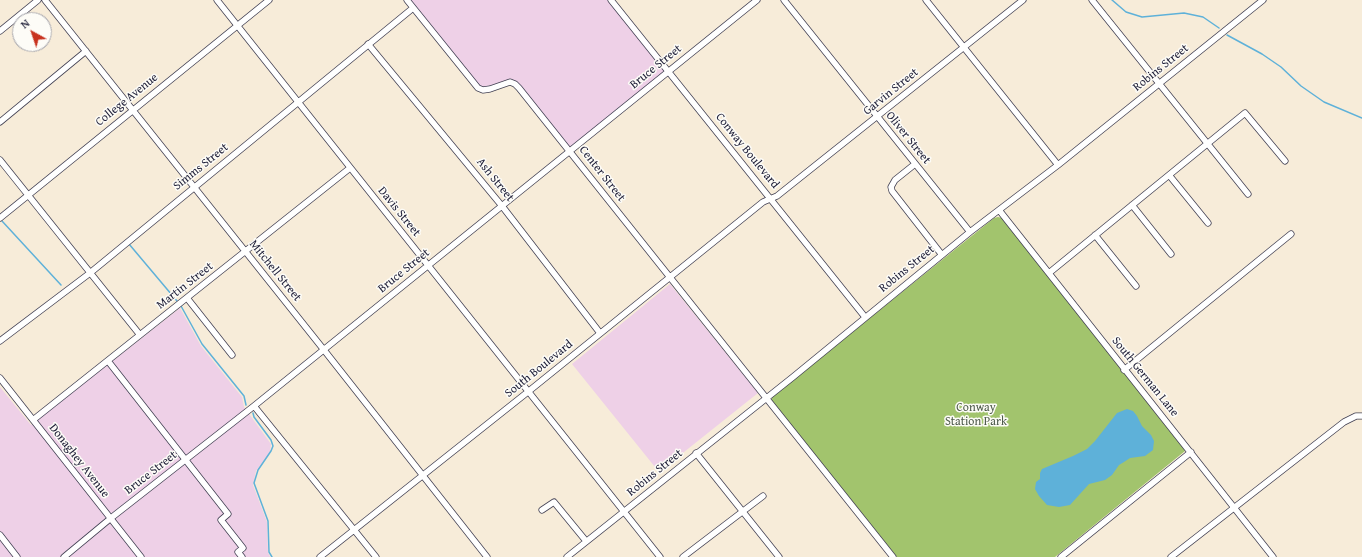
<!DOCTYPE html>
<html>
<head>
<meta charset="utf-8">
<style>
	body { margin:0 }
	#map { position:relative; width:1362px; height:557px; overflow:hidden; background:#f7ecd9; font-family:"Gentium Book Plus",serif }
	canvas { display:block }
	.north { position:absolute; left:12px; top:12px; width:40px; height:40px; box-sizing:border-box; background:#fdfcf7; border:1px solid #a5a5ac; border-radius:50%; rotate:320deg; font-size:11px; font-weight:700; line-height:16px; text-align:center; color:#22223b }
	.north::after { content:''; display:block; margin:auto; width:14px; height:18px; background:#c8321e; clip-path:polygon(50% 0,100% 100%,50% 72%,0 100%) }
</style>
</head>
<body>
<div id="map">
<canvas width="1362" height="557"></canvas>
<div class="north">N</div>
</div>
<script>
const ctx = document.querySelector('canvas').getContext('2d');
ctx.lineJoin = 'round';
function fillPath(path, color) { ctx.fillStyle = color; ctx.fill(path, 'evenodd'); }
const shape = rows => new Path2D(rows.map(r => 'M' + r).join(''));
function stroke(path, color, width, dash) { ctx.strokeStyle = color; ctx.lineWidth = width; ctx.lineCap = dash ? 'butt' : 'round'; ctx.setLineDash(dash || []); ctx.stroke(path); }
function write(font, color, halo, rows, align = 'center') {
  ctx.font = font + ' "Gentium Book Plus",serif'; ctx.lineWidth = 3; ctx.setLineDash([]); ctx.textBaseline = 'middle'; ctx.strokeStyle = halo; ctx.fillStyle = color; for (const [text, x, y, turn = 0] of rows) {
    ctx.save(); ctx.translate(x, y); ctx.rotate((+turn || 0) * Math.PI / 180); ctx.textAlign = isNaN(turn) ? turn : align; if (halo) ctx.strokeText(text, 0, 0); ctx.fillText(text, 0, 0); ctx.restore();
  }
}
fillPath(shape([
	[407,0,612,0,669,71,570,151,510,82,478,88],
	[670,284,758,393,659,472,572,364],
	[180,308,201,346,242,397,244,407,271,444,270,452,256,471,253,485,267,522,268,552,270,557,0,557,0,387,31,425]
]), '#eed0e7');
fillPath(shape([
	[998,217,1002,218,1184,449,1185,451,1055,557,897,557,772,401,772,397,994,218]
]), '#a2c46d');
fillPath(shape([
	[1127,409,1133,411,1137,416,1142,426,1151,435,1154,441,1153,450,1145,456,1130,458,1124,462,1119,465,1112,475,1105,480,1089,484,1070,505,1059,507,1047,505,1039,496,1035,489,1036,482,1040,479,1040,473,1042,469,1073,456,1087,449,1095,441,1117,413]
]), '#5eb1d9');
stroke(shape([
	[1112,0,1126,12,1142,17,1184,13,1203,17,1219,28],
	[1227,35,1262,54,1281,67,1301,86,1324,102,1362,118],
	[2,221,61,285],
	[129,244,177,301],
	[181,306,202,344,244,396,246,405],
	[253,413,254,417,271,440,273,446,271,451,258,470,254,483,268,521,269,552,272,557]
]), '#5eb1d9', 1.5);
const minor = shape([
	[45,0,324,350,487,557],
	[217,0,660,557],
	[407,0,478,88,483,90,490,89,510,82,515,84,519,88,893,557],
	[611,0,865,317],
	[784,0,970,232],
	[926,0,1058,165],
	[1092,0,1248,194],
	[0,31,38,0],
	[368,44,502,206,600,333],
	[0,122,86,51],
	[0,160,140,335],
	[915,164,895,180,891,187,892,191,942,255],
	[1169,175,1208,223],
	[1132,205,1171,254],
	[999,210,1273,557],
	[0,218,269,0],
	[1095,235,1136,286],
	[1049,273,1245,113,1285,161],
	[187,298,232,355],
	[0,341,90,273,413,8],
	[108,361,228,514,221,520,243,548,238,552,242,557],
	[1124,370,1291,234],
	[0,378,141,557],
	[254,406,376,557],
	[33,420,350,168],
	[696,453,779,557],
	[542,510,554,502,586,541],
	[0,535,17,557],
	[64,557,111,518,254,406,757,0],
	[320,557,529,391,763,202,777,196,1023,0],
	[567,557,793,377,970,232,1058,165,1263,0],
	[683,557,763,496],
	[1061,557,1191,452],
	[1171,557,1344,422,1356,416,1362,416]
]);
stroke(minor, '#424053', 7);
stroke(minor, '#fff', 5.5);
write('12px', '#22223b', '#fdfcf7', [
	["Bruce Street",656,67,-39],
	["Robins Street",1161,68,-39],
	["Garvin Street",891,92,-39],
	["College Avenue",127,100,-39],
	["Oliver Street",908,138,51],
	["Conway Boulevard",747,151,51],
	["Simms Street",201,167,-39],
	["Center Street",602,174,52],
	["Ash Street",495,180,51],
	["Davis Street",399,212,51],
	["Robins Street",907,269,-39],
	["Mitchell Street",275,271,51],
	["Bruce Street",404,271,-39],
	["Martin Street",185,286,-38],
	["South Boulevard",539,369,-39],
	["South German Lane",1145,377,51],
	["Donaghey Avenue",79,461,52],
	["Bruce Street",151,473,-38],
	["Robins Street",655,473,-39]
]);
write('12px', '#4f5b4c', '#fdfcf7', [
	["Conway",976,408],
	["Station Park",976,422]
]);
</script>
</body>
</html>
